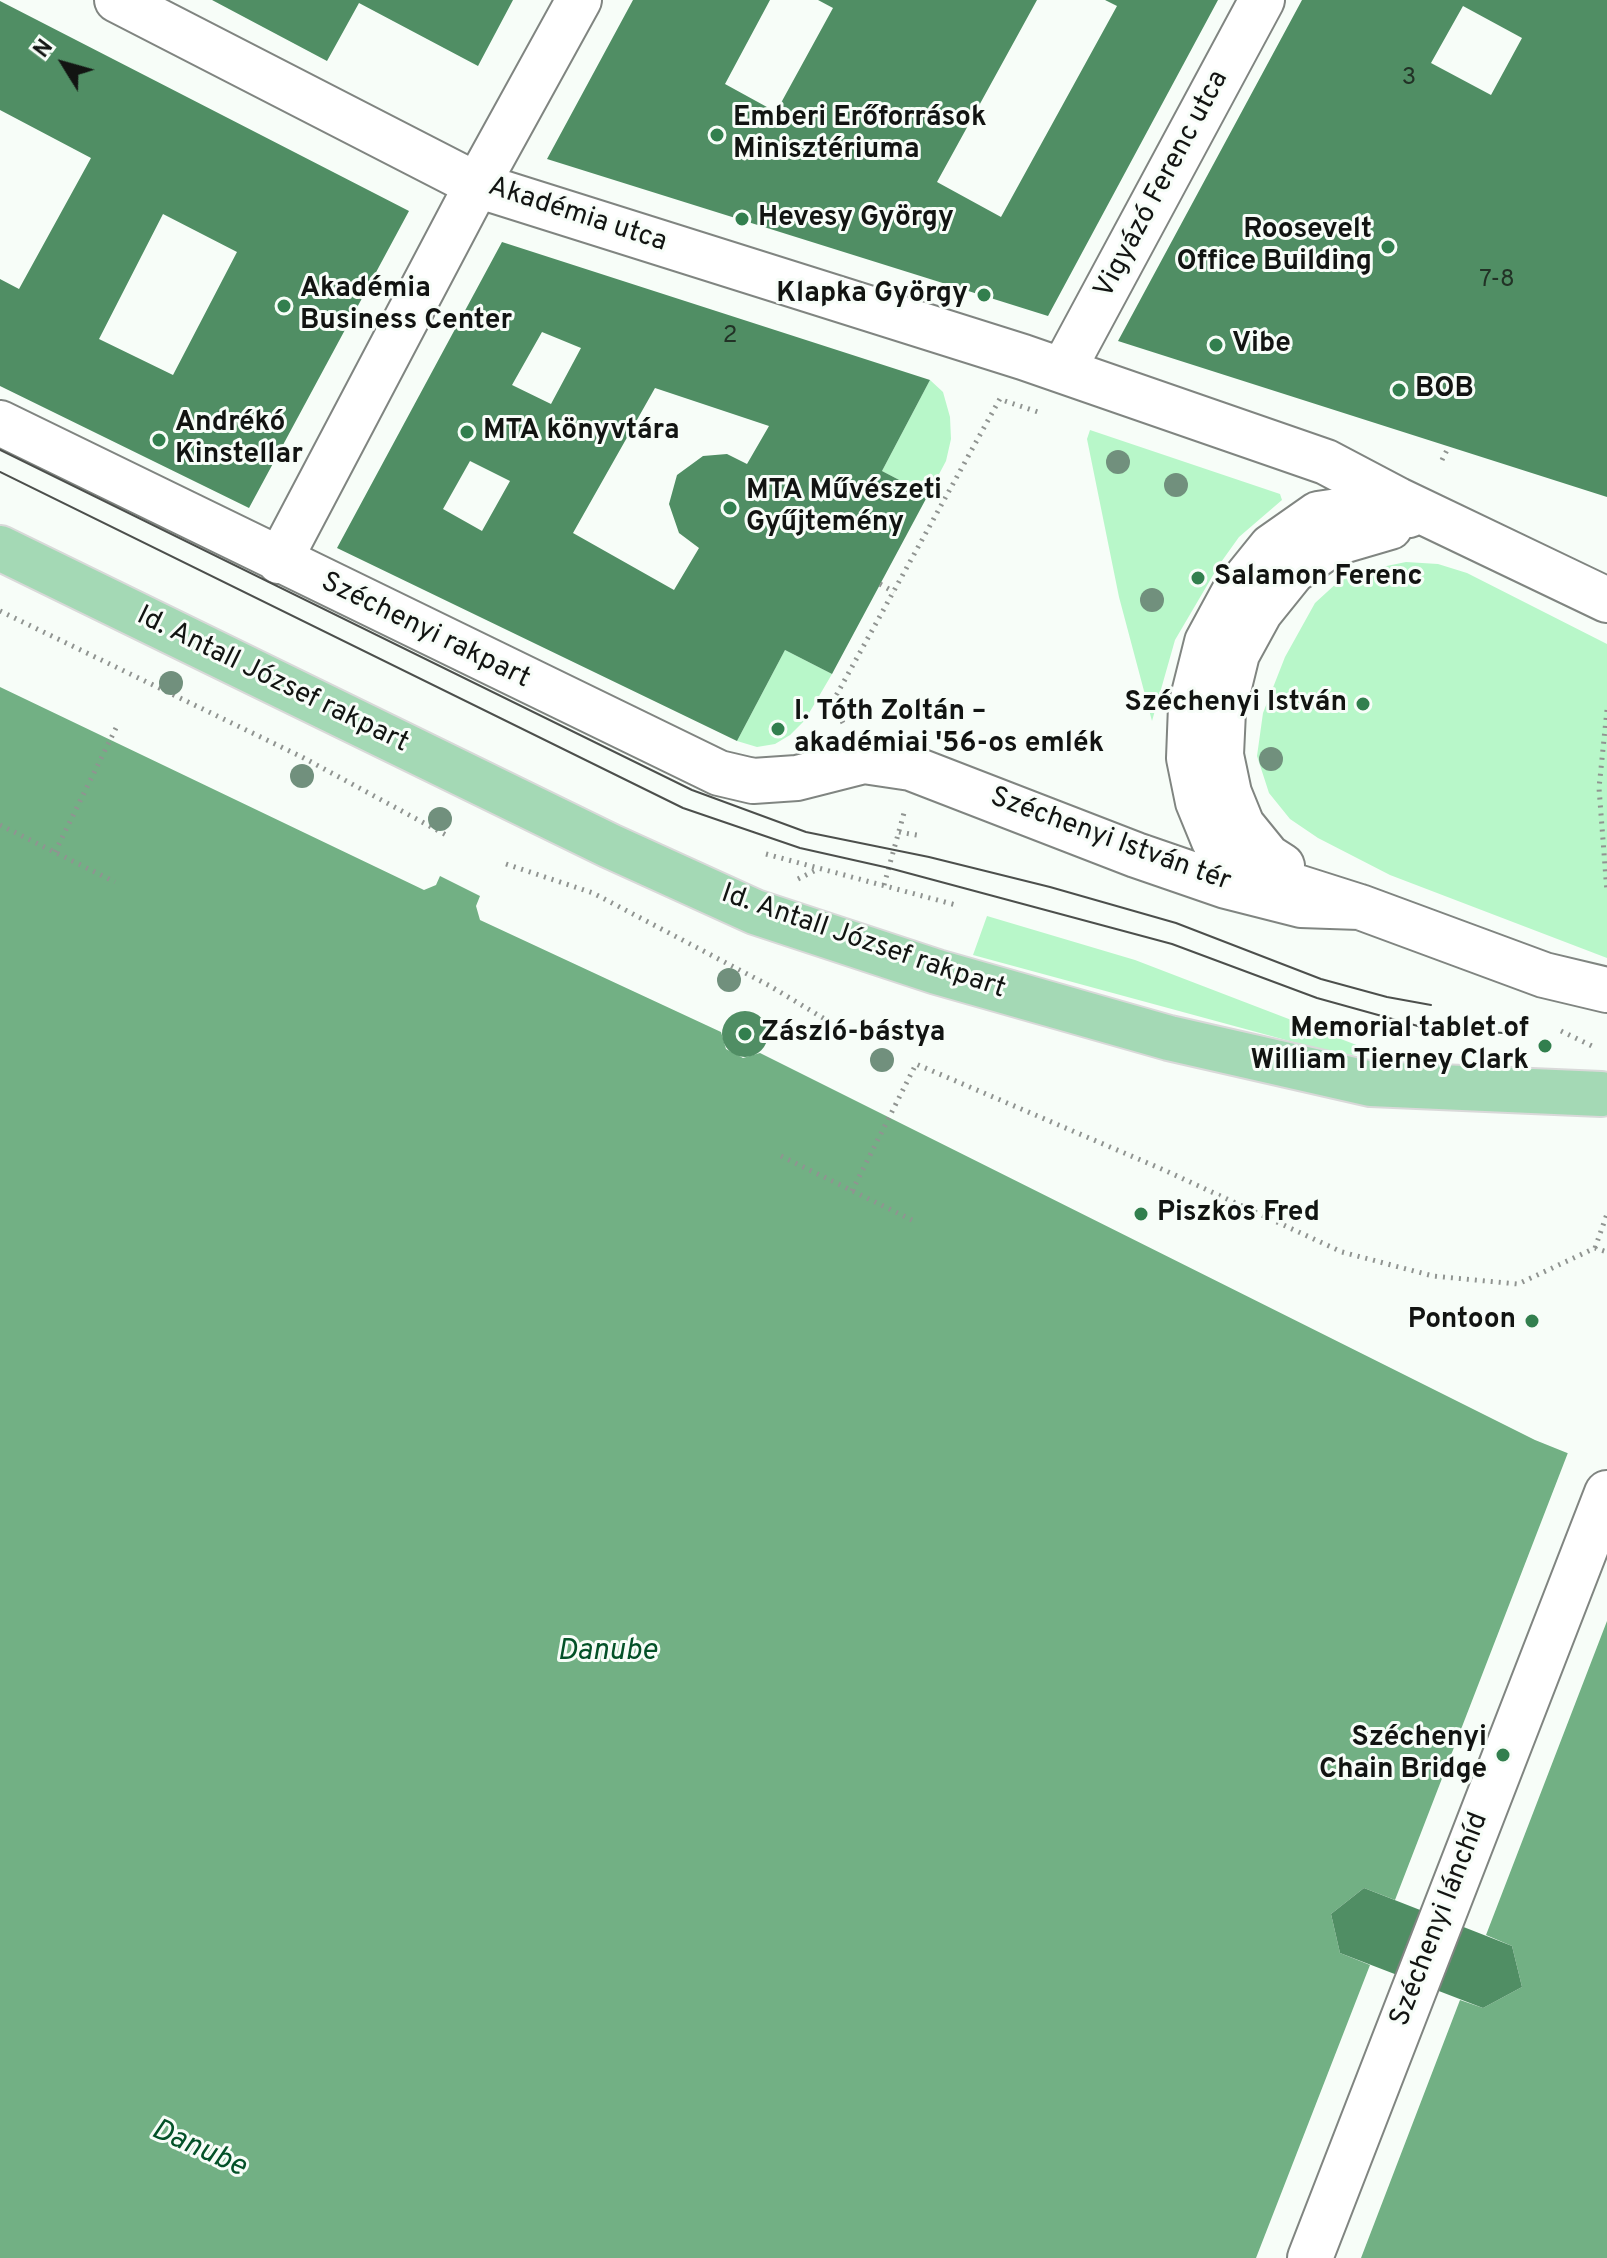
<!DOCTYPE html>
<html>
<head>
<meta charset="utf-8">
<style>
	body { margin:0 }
	#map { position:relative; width:1607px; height:2258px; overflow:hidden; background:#f7fdf8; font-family:Overpass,sans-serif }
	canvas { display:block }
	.north { position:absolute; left:24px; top:24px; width:80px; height:80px; -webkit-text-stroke:6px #f7fdf8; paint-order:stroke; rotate:307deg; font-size:22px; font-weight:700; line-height:32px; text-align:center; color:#121412 }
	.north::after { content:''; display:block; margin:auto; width:28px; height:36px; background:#121412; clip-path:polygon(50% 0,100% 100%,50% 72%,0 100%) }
</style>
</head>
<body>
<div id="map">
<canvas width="1607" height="2258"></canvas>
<div class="north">N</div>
</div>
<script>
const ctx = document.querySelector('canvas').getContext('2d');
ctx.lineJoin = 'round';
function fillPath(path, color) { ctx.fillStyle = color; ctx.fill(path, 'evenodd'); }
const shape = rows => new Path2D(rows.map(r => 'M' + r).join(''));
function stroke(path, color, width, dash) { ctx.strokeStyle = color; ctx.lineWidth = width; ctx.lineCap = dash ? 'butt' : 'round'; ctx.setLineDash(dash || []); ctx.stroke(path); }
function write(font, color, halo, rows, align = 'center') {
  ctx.font = font + ' Overpass,sans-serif'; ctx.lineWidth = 6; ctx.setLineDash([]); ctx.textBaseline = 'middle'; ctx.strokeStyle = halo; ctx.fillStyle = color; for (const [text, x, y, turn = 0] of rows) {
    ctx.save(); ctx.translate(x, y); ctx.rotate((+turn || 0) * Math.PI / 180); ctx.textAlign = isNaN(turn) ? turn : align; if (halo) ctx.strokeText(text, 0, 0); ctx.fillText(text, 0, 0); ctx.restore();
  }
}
fillPath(shape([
	[930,380,943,392,950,417,951,439,946,461,928,495,882,471],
	[1090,430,1280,494,1282,500,1239,537,1219,565,1175,640,1152,721,1119,597,1087,439],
	[1406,562,1438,564,1467,573,1607,644,1607,958,1390,875,1318,838,1290,819,1269,793,1257,756,1263,713,1285,657,1315,603,1339,581,1372,569],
	[785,650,832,674,805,720,790,735,775,744,757,747,737,741],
	[987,916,1135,960,1380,1054,1341,1055,973,955]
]), '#b8f7c9');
fillPath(shape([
	[0,687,424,890,436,885,440,876,480,896,476,906,480,920,721,1032,726,1049,743,1058,760,1053,1535,1440,1607,1469,1607,2258,0,2258]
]), '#72b084');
fillPath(shape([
	[1569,1450,1607,1464,1607,1621,1486,1935,1512,1946,1522,1987,1483,2008,1460,2000,1361,2258,1256,2258,1370,1965,1340,1953,1331,1914,1364,1888,1395,1900]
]), '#f7fdf8');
fillPath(shape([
	[212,0,513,0,478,66,359,3,327,61],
	[633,0,770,0,725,84,776,112,833,8,818,0,1037,0,937,182,1001,217,1117,6,1105,0,1218,0,1048,316,547,159],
	[1302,0,1607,0,1607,497,1118,341],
	[1463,6,1522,38,1491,95,1431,63],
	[0,1,409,211,249,508,0,386,0,279,19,289,91,158,0,110],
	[163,214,237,252,173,375,99,339],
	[502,242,930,380,882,471,928,495,832,674,785,650,737,741,337,548],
	[542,332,581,348,551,404,512,385],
	[655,388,769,426,747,464,727,454,703,456,677,475,669,504,679,533,699,548,674,590,573,533],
	[470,461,510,481,482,531,443,509],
	'722 1034a23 23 0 1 1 46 0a23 23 0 1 1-46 0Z',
	[1364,1888,1512,1946,1522,1987,1483,2008,1340,1953,1331,1914]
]), '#508e64');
const minor = shape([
	[117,0,477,185,1023,357,1326,462,1398,500,1607,600],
	[1063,370,1262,0],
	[0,423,719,773,753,781,797,778,864,761,911,768,1136,855,1226,886,1301,905,1360,907],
	[1409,515,1365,507,1318,514,1271,547,1233,594,1207,642,1191,706,1189,758,1198,802,1214,841,1253,873,1360,907,1544,975,1607,990],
	[279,561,477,185,579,0],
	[1282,866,1268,857,1242,825,1229,793,1221,755,1223,711,1237,654,1260,612,1293,571,1332,544,1390,527],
	[1310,2258,1607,1493]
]);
const major = shape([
	[0,548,610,846,755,912,937,972,1169,1038,1371,1084,1601,1094]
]);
stroke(minor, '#808581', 48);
stroke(major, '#d9d9d9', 48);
stroke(shape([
	[1005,401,1041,413],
	[1442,460,1449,446],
	[880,584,894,592],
	[0,611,302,757,448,836],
	[1607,710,1599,788,1607,892],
	[843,723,832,703,1002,395],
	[0,825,115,882],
	[899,832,922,836],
	[55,852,117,726],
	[766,854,956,905],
	[506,864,593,893,770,986,833,1024],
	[798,879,818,869],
	[884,885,904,813],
	[1561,1031,1596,1048],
	[781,1156,912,1220],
	[852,1191,916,1064,1164,1170,1342,1252,1433,1276,1518,1284,1595,1248,1607,1252],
	[1595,1248,1607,1214]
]), '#909491', 5, [2, 6]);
stroke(minor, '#fff', 44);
stroke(major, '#a4d9b5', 44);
stroke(shape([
	[0,450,692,790,806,832,929,857,1050,887,1176,923,1321,979,1387,997,1431,1005],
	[0,472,683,808,800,848,889,868,1172,944,1317,998,1425,1028,1504,1033]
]), '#4c4f4c', 2);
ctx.fillStyle = '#71907d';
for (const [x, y] of [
	[1118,462],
	[1176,485],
	[1152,600],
	[171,683],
	[1271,759],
	[302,776],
	[440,819],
	[729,980],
	[882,1060]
]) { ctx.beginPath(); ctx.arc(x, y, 12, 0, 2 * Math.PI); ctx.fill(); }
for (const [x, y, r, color] of [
	[717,135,8,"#327f4e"],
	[742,219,8,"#327f4e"],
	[1388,247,8,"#327f4e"],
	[984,295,8,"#327f4e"],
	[284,306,8,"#327f4e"],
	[1216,345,8,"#327f4e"],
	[1399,390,8,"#327f4e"],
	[467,432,8,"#327f4e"],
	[159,440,8,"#327f4e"],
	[730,508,8,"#327f4e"],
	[1198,578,8,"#327f4e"],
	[1363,704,8,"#327f4e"],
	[778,729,8,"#327f4e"],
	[745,1034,8,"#327f4e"],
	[1545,1046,8,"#327f4e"],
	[1141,1214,8,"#327f4e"],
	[1532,1321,8,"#327f4e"],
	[1503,1755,8,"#327f4e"]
]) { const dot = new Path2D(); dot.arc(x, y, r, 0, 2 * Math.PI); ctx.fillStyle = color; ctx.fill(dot); stroke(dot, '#f7fdf8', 3); }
write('24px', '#223226', null, [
	["3",1409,79],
	["7-8",1497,281],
	["2",730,337]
]);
write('bold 28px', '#121412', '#f7fdf8', [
	["Emberi Erőforrások",733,119],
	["Minisztériuma",733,151],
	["Hevesy György",758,219],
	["Roosevelt",1372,231,"right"],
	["Office Building",1372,263,"right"],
	["Akadémia",300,290],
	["Business Center",300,322],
	["Klapka György",968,295,"right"],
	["Vibe",1232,345],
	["BOB",1415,390],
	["Andrékó",175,424],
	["Kinstellar",175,456],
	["MTA könyvtára",483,432],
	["MTA Művészeti",746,492],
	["Gyűjtemény",746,524],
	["Salamon Ferenc",1214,578],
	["Széchenyi István",1347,704,"right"],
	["I. Tóth Zoltán –",794,713],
	["akadémiai '56-os emlék",794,745],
	["Memorial tablet of",1529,1030,"right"],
	["William Tierney Clark",1529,1062,"right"],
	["Zászló-bástya",761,1034],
	["Piszkos Fred",1157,1214],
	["Pontoon",1516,1321,"right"],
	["Széchenyi",1487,1739,"right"],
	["Chain Bridge",1487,1771,"right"]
], 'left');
write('28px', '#121412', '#f7fdf8', [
	["Vigyázó Ferenc utca",1163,185,-62],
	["Akadémia utca",577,216,18],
	["Széchenyi rakpart",425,632,26],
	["Id. Antall József rakpart",272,681,26],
	["Széchenyi István tér",1110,841,20],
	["Id. Antall József rakpart",863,943,19],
	["Széchenyi lánchíd",1441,1920,-69]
]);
write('italic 30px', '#035128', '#f7fdf8', [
	["Danube",607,1653],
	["Danube",198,2150,24]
]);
</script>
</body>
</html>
